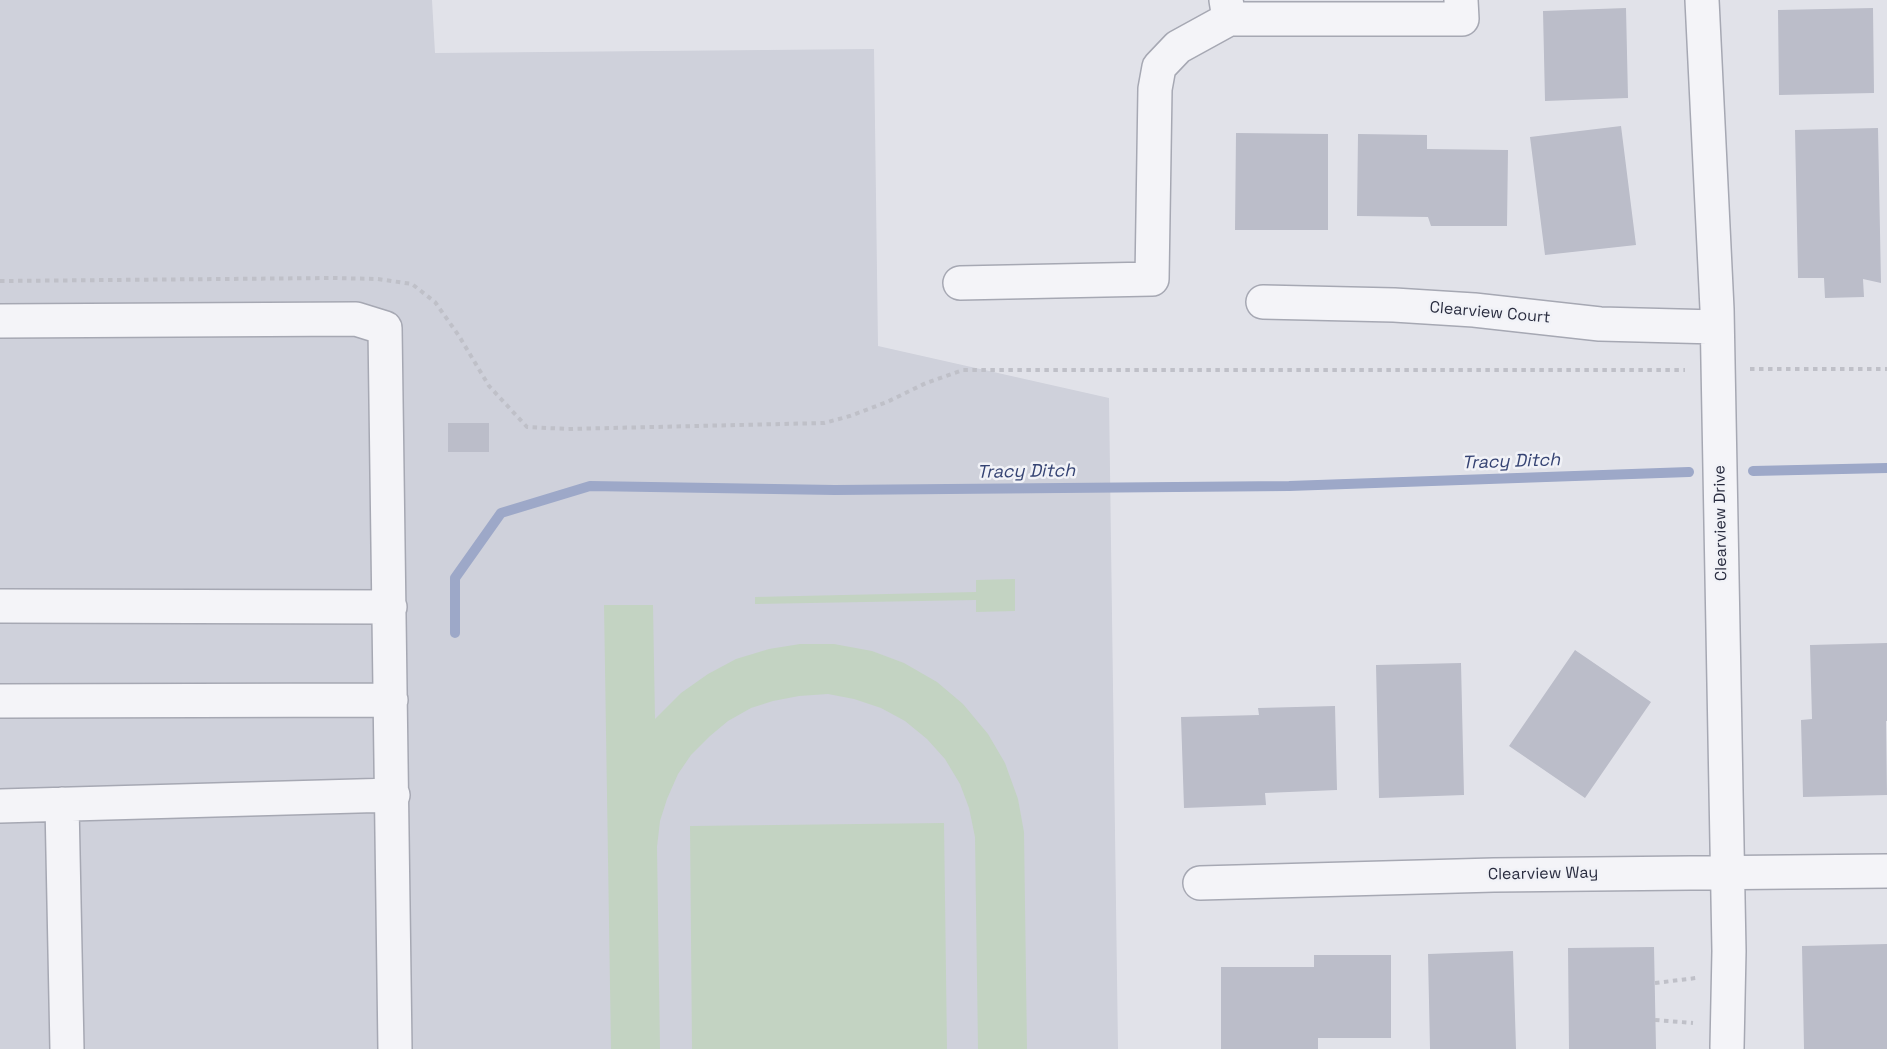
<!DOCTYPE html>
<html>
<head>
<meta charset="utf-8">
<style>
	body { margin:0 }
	canvas { display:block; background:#e1e2e9 }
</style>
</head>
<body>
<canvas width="1887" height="1049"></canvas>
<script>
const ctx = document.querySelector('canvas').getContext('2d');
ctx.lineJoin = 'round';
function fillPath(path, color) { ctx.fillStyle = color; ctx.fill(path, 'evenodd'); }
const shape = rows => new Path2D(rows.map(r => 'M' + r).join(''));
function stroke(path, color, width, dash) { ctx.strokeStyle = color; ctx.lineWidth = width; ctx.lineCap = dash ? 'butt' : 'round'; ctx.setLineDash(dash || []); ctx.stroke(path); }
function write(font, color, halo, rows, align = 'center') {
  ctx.font = font + ' "Space Grotesk",sans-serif'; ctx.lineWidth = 5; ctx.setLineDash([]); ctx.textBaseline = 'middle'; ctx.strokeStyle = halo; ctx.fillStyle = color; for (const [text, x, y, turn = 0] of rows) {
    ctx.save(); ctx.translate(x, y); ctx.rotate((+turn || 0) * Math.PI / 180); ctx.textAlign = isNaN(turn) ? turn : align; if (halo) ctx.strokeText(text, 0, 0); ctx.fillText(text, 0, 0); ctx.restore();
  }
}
fillPath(shape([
	[0,0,432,0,435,53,874,49,878,346,1109,398,1118,1049,0,1049]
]), '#cfd1db');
fillPath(shape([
	[1015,579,1015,611,976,612,976,600,755,604,755,597,976,592,976,580],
	[604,605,653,605,655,719,681,693,708,674,736,659,769,649,800,644,834,644,872,651,904,663,937,682,963,704,988,734,1005,763,1018,799,1024,832,1027,1049,978,1049,975,837,969,808,960,784,945,759,927,739,905,721,881,708,854,699,828,694,799,696,773,701,751,708,728,721,710,736,691,755,678,774,667,799,660,821,657,847,660,1049,611,1049],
	[944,823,947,1049,692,1049,690,826]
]), '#c3d3c2');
stroke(shape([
	[1753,471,1887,468],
	[455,633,455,578,501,513,590,486,835,490,1289,486,1689,472]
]), '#9da8c8', 10);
fillPath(shape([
	[1626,8,1628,98,1545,101,1543,11],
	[1873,8,1874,93,1779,95,1778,10],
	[1621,126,1636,245,1545,255,1530,137],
	[1878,128,1881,283,1863,279,1864,297,1825,298,1824,278,1798,278,1795,130],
	[1236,133,1328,134,1328,230,1235,230],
	[1358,134,1427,135,1427,149,1508,150,1507,226,1431,226,1428,217,1357,216],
	[448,423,489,423,489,452,448,452],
	[1887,643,1887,721,1886,721,1887,795,1803,797,1801,720,1812,719,1810,645],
	[1575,650,1651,702,1585,798,1509,746],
	[1461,663,1464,795,1379,798,1376,665],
	[1335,706,1337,790,1265,793,1266,805,1184,808,1181,717,1259,715,1258,708],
	[1887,944,1887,1049,1804,1049,1802,946],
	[1654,947,1656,1049,1569,1049,1568,948],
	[1513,951,1516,1049,1430,1049,1428,954],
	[1314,955,1391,955,1391,1038,1318,1038,1318,1049,1221,1049,1221,967,1314,967]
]), '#bbbdc9');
const minor = shape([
	[1226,0,1229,19,1462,19,1461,0],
	[1702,0,1717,309,1729,951,1727,1047],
	[960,283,1152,279,1155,89,1159,67,1178,47,1229,19],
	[1263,302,1394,305,1474,310,1600,324,1717,327],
	[0,321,356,319,385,328,395,1049],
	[0,606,390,607],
	[0,701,391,700],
	[62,804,67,1049],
	[0,806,393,795],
	[1200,883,1494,875,1887,871]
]);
stroke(minor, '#a6a8b3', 36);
stroke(shape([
	[0,281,332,278,378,279,412,284,435,302,459,336,489,386,527,427,568,429,824,423,850,416,887,402,926,383,963,370,1685,370],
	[1750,369,1887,369],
	[1655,983,1696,978],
	[1655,1020,1693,1023]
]), '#bfc0c8', 4, [4.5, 4.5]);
stroke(minor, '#f4f4f8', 33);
write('16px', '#2a2d40', '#f1f2f7', [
	["Clearview Court",1490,313,5],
	["Clearview Drive",1721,523,-91],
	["Clearview Way",1543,874,-1]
]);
write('italic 18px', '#354373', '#f1f2f7', [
	["Tracy Ditch",1511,462,-2],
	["Tracy Ditch",1026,472,-1]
]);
</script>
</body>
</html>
